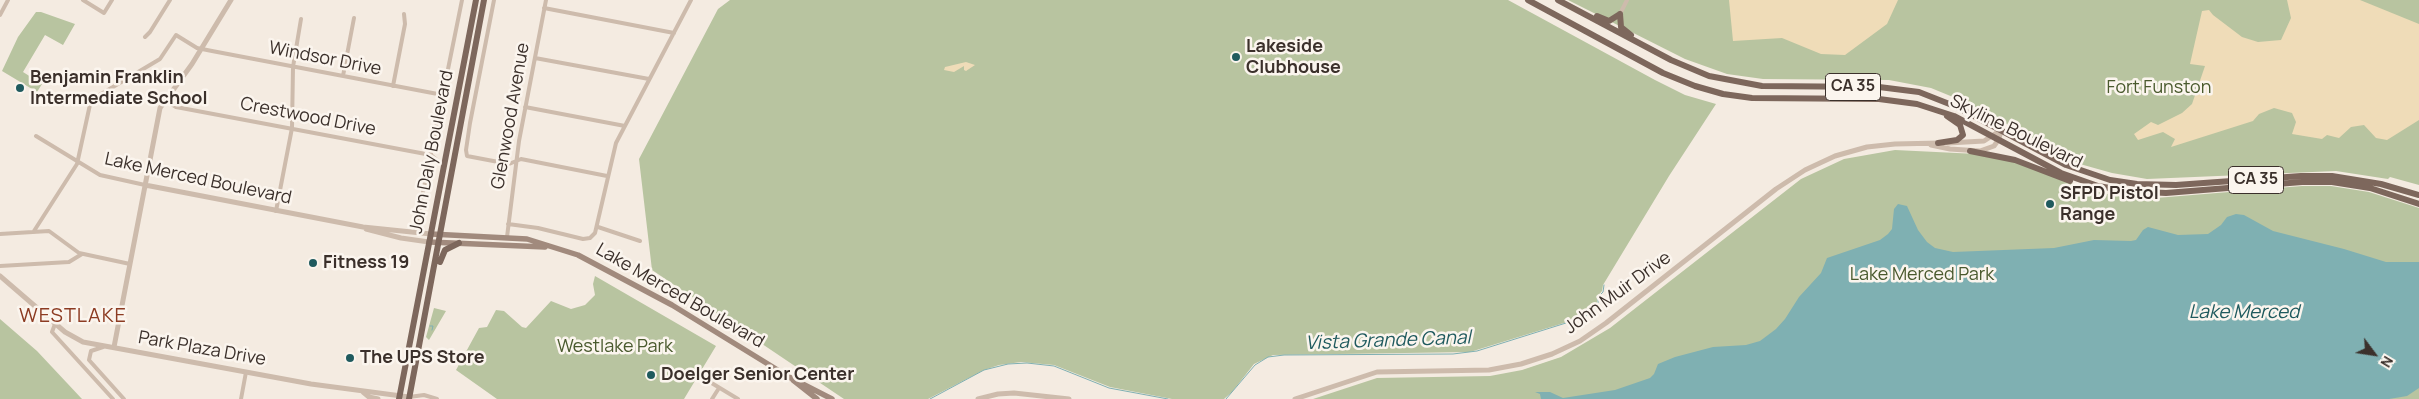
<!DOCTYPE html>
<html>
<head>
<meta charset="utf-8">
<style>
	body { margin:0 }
	#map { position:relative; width:2419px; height:399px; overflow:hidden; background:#f4ebe1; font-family:Manrope,sans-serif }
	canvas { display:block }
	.north { position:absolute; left:2349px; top:329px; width:50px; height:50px; -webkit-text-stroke:4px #fbf5ee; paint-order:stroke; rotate:121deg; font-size:14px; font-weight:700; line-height:20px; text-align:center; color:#3b302b }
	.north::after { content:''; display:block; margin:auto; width:18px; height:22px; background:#3b302b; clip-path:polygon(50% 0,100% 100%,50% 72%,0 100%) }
</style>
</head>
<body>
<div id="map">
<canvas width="2419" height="399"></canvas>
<div class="north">N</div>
</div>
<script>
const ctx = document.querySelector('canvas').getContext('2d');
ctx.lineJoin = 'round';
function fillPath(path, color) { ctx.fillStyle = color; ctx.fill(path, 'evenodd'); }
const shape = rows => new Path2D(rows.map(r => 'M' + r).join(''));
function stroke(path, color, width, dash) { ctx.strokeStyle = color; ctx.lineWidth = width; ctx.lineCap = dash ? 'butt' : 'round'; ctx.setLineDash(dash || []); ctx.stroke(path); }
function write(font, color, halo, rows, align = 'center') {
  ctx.font = font + ' Manrope,sans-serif'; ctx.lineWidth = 5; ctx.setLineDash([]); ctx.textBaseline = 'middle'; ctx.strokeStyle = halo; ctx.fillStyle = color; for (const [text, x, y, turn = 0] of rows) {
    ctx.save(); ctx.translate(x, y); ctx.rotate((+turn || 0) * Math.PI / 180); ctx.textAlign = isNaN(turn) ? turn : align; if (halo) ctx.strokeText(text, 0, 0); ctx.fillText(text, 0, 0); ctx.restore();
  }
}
fillPath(shape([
	[730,0,1508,0,1655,80,1685,95,1716,104,1669,176,1603,285,1602,291,1597,297,1597,305,1580,318,1470,352,1273,355,1254,364,1232,392,1224,399,1172,399,1110,387,1054,365,1021,362,999,365,984,370,928,399,844,399,652,270,639,159,718,9],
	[1568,0,2419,0,2419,185,2390,177,2388,179,2336,171,2147,179,2112,173,2080,164,1970,104,1931,88,1889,80,1763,79,1727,74,1685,59],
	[36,12,41,12,75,24,63,45,45,35,23,72,42,84,37,92,2,71,18,37],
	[1895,150,1977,154,2001,157,2090,190,2126,198,2156,198,2302,186,2331,186,2369,192,2419,208,2419,399,1313,399,1377,378,1490,376,1522,370,1561,357,1610,328,1801,179,1844,159],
	[595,276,716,346,684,399,497,399,456,370,479,328,487,327,496,310,504,311,522,327,526,328,551,301,571,309,585,305,595,295,593,284],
	[434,308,446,311,429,340,426,337],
	[0,319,37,351,82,399,0,399]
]), '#b8c4a0');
fillPath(shape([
	[1729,0,1898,0,1887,24,1845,55,1821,54,1782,38,1733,41],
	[2287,0,2360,0,2419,24,2419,120,2387,140,2376,138,2364,125,2351,127,2339,138,2327,135,2322,139,2292,134,2296,122,2292,113,2274,108,2259,114,2253,121,2171,147,2175,139,2163,132,2138,140,2134,134,2151,122,2158,125,2182,113,2192,104,2205,66,2190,64,2202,11,2209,10,2213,15,2242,37,2258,42,2281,40,2291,18],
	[966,62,975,65,966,71,964,70,964,66,954,72,944,70,945,67]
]), '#efdcb8');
fillPath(shape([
	[1898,204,1907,206,1918,230,1927,242,1935,248,1953,252,2054,248,2094,240,2131,241,2136,240,2143,230,2148,227,2178,235,2208,234,2221,225,2227,217,2236,214,2244,215,2273,231,2344,249,2386,262,2419,262,2419,388,2407,396,2389,399,1541,399,1540,394,1535,392,1550,392,1563,398,1615,390,1650,378,1654,374,1658,364,1675,357,1713,347,1746,345,1760,341,1776,329,1785,319,1799,297,1821,273,1827,258,1880,240,1888,234,1892,229,1894,209]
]), '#7fb0b2');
stroke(shape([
	[430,326,433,326,432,330],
	[930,399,984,370,1008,364,1027,363,1054,366,1109,388,1168,399],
	[1226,399,1255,365,1268,357,1284,355,1453,354,1477,351,1585,317,1598,306,1598,297,1603,292,1604,285]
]), '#7fb0b2', 1);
stroke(shape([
	[83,0,104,13,112,0],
	[494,0,470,123,466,150,467,156,509,164,521,159,607,176],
	[544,8,674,33],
	[1620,14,1627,0],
	[0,15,8,0],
	[145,37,150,32,170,0],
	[535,58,649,79],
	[343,76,354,18],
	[393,86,405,24,404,14],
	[165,100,176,107,431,155,443,165],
	[525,107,625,126],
	[36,136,100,175,145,185],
	[276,211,292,128,293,67,301,19],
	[508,224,538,228,583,239,590,238,595,233,616,143,691,0],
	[598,227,640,241],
	[34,231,77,164,91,100,160,59,176,35,197,48,212,51,443,95],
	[415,232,462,0],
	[0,234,49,231,79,253,130,264],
	[507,237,519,141,546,0],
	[0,266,69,262,82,254],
	[55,324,52,332,113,399],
	[103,347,91,351,89,360,124,399],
	[700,376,738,399],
	[409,397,424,395,437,399],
	[241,399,246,372],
	[712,399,719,388]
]), '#cdbbac', 4);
stroke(shape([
	[1948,143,1984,141,2001,130],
	[1931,145,1950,149,1980,151,1994,146,1999,139,2001,130],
	[145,185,363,227,431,234],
	[366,229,401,238,429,242],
	[0,276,65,332,83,342,311,384,409,397],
	[114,347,160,108,192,64,231,0],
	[363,392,369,397,378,399],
	[978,399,998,394,1014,393,1069,399],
	[1295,399,1377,372,1489,370,1521,364,1552,354,1580,341,1606,323,1776,189,1805,170,1835,156,1867,147,1895,144,1940,143]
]), '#cdbbac', 5);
stroke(shape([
	[431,234,527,239,578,255,672,305,789,377,832,399],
	[429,242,545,247],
	[793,380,817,399]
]), '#a18a7d', 5.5);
stroke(shape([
	[1528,0,1663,73,1695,86,1723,94,1752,98,1879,99,1917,104,1954,116,2061,173,2098,186,2127,191,2166,193,2302,182,2332,182,2370,188,2419,204],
	[1558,0,1671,60,1709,76,1762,86,1879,87,1919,92,1957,107,2066,165,2110,180,2137,184,2176,185,2301,176,2332,176,2381,184,2419,195],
	[1620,14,1621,27,1631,35],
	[1597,16,1609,21,1620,14],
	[1938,143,1957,140,1963,135,1960,125,1947,116],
	[1970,151,2015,160,2070,181],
	[440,262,445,250,459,243],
	[399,399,476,0],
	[409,399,484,0]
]), '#7d675c', 6);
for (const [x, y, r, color] of [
	[1236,57,5,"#1f5a5e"],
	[20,88,5,"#1f5a5e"],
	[2050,204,5,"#1f5a5e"],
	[313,263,5,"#1f5a5e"],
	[350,358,5,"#1f5a5e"],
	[651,375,5,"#1f5a5e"]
]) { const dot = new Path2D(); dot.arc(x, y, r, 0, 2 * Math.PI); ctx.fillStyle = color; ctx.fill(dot); stroke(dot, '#fbf5ee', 2); }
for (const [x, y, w] of [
	[1853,87,55],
	[2256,180,55]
]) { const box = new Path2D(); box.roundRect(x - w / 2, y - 13.5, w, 27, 4); ctx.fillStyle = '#fbf5ee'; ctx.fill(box); stroke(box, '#3b302b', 1); }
write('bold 16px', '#3b302b', null, [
	["CA 35",1853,87],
	["CA 35",2256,180]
]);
write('bold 18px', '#3b302b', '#fbf5ee', [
	["Lakeside",1246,47],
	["Clubhouse",1246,68],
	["Benjamin Franklin",30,78],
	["Intermediate School",30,99],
	["SFPD Pistol",2060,194],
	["Range",2060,215],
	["Fitness 19",323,263],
	["The UPS Store",360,358],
	["Doelger Senior Center",661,375]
], 'left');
write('18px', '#3b302b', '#fbf5ee', [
	["Windsor Drive",325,59,11],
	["Glenwood Avenue",511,116,-80],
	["Crestwood Drive",308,117,11],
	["Skyline Boulevard",2016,132,26],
	["John Daly Boulevard",432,152,-79],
	["Lake Merced Boulevard",198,179,12],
	["John Muir Drive",1618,293,-36],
	["Lake Merced Boulevard",680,296,30],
	["Park Plaza Drive",202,349,10]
]);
write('18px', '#4a5a2e', '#fbf5ee', [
	["Fort Funston",2159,88],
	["Lake Merced Park",1922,275],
	["Westlake Park",615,347]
]);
write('italic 19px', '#1f5a5e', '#fbf5ee', [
	["Lake Merced",2244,313],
	["Vista Grande Canal",1388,341,-2]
]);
ctx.letterSpacing = '1px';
write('20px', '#8c3b22', '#fbf5ee', [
	["WESTLAKE",73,316]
]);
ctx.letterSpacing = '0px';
</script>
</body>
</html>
